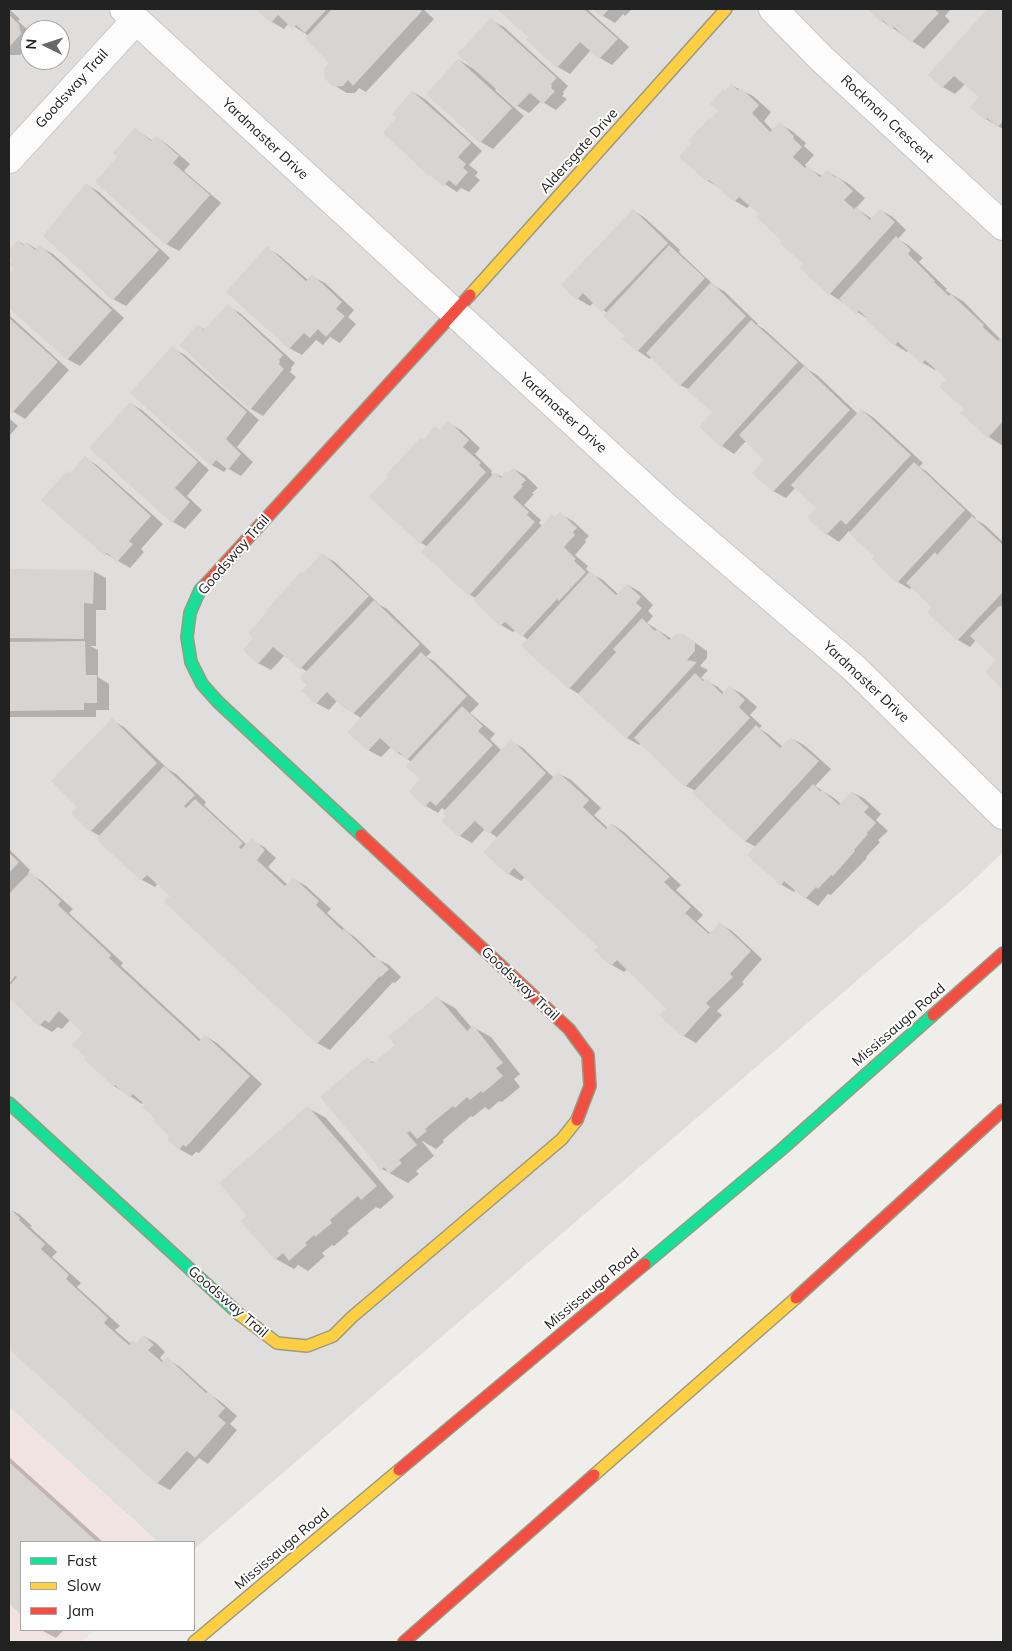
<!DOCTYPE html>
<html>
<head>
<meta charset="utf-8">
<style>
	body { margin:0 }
	#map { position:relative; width:1012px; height:1651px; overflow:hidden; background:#f0eeeb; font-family:Mulish,sans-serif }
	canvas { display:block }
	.frame { position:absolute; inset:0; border:10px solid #222; pointer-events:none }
	.legend { position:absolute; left:20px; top:1541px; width:175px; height:90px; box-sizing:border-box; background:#fff; border:1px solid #a7a7a7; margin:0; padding:6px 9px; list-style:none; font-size:15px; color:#222 }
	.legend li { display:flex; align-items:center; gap:10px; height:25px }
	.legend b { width:25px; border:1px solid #a7a7a7 }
	.north { position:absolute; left:20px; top:20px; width:50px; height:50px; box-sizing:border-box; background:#fff; border:1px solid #a7a7a7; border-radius:50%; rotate:274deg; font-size:14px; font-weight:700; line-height:20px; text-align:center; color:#222 }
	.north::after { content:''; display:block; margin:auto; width:18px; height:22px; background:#6a6968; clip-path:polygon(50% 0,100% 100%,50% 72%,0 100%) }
</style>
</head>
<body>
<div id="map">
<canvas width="1012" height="1651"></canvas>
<div class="frame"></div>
<ul class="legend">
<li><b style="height:6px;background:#16e098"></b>Fast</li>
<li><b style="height:6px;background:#ffcf43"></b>Slow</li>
<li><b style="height:6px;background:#f24e42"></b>Jam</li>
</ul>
<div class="north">N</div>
</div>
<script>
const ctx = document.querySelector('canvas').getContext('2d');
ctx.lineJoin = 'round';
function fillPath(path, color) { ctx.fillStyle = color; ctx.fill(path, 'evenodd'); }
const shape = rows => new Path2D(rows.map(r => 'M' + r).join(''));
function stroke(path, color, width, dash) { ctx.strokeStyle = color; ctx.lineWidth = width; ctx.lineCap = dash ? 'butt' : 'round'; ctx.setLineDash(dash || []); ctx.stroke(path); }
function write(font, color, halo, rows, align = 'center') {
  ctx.font = font + ' Mulish,sans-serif'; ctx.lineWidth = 4; ctx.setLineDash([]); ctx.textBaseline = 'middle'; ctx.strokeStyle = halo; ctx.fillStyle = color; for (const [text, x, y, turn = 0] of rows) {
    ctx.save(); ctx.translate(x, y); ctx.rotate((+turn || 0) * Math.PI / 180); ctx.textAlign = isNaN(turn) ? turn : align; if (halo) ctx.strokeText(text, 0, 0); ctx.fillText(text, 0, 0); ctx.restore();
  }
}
fillPath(shape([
	[9,9,1003,9,1003,852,973,881,194,1549,194,1542,158,1542,9,1407],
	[30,30,60,30,60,60,30,60]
]), '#dfdedc');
fillPath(shape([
	[9,1407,157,1542,21,1542,21,1630,96,1630,80,1642,9,1642]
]), '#f1e3e1');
fillPath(shape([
	[9,9,20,19,18,21,30,32,30,45,20,55,9,55],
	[257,9,423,9,434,19,366,92,359,88,355,93,347,93,335,86,331,63,309,36,289,23,284,29,272,22],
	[499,9,587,9,629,47,612,65,600,58,591,50,570,74,558,67,530,37],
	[595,9,630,9,631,10,625,16,623,14,615,23,603,16],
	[868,9,951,9,945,16,950,21,924,49,882,21],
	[989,9,1003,9,1003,129,986,119,972,107,981,97,965,84,955,94,943,87,930,75],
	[491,20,504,27,568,86,563,92,564,94,562,96,567,99,556,110,541,101,529,113,517,106,497,88,495,90,524,116,493,149,481,142,459,60,474,69],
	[731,85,753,96,771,112,764,121,773,131,780,124,792,131,806,143,804,146,814,155,805,165,807,167,822,176,827,171,849,184,865,198,856,208,859,210,872,219,880,210,893,217,906,230,898,239,908,245,923,258,919,262,947,289,945,290,964,302,1003,342,1003,446,989,437,966,409,948,379,937,369,935,370,923,363,909,350,907,352,895,345,868,319,830,294,761,214,750,205,747,208,735,201,720,188,708,181,681,157,719,111,725,92],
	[413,92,425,99,482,151,469,165,478,172,475,176,480,180,469,192,461,188,457,192,437,179,398,118],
	[136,130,153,141,156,137,168,145,190,164,184,171,221,203,179,251,166,244,118,156],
	[87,185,99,192,170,258,126,306,113,299],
	[633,210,645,218,680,250,679,252,716,287,724,291,758,324,757,325,764,329,809,370,817,375,858,414,862,410,874,418,923,463,919,467,926,471,976,518,975,519,985,525,1003,542,1003,688,987,672,998,660,976,640,970,647,958,640,933,607,912,587,910,589,898,582,876,556,849,531,839,542,827,534,809,518,818,508,796,487,786,498,773,491,766,460,746,441,734,454,722,446,701,427,714,412,690,390,680,385,652,357,650,359,638,351,624,339,627,336,607,313,594,302,590,306,578,299],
	[18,241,25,245,27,243,38,250,41,247,53,254,124,318,80,366,67,359,9,306,9,277,16,269,13,260,9,255,9,252],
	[267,248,279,255,308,280,312,276,325,283,354,310,348,317,356,324,340,343,330,337,323,345,316,340,302,355,289,348],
	[228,306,240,313,295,363,291,368,292,369,290,372,296,377,263,416,251,409,198,326,206,330],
	[9,315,69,370,25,419,9,409],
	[172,348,185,355,259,420,237,447,253,462,241,476,227,468,224,472,212,465],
	[130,403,142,410,209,470,187,496,202,510,185,529,173,522],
	[9,418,18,426,9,436],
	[448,423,461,430,480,448,475,454,492,471,491,473,493,475,495,473,502,477,514,469,526,476,538,488,532,493,534,494,524,505,541,520,539,523,542,526,560,514,573,521,589,536,585,540,586,542,575,555,588,566,586,569,590,573,603,580,619,595,628,585,640,592,653,605,648,611,653,616,647,623,672,639,684,635,707,651,707,658,700,666,708,670,701,678,718,687,724,693,730,687,742,694,757,707,750,715,762,726,759,728,768,734,783,747,791,738,804,745,831,769,815,786,834,798,841,804,852,792,865,799,881,814,876,820,888,831,878,840,880,842,866,857,867,858,831,895,828,894,818,906,806,898,796,889,794,892,782,885,756,847,745,841,696,791,686,786,641,743,639,745,627,738,579,694,569,688,528,640,516,630,513,632,501,625,474,600,476,598,470,595,428,547,421,543,371,497,436,428,440,431],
	[85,458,97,465,163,524,141,549,144,552,130,568,106,554,71,474],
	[322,555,335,562,380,605,387,609,431,652,426,657,434,661,479,704,470,713,495,734,490,739,502,751,511,741,523,748,554,778,558,773,571,780,601,808,594,815,608,828,612,824,624,832,681,885,676,890,703,915,697,921,711,934,720,924,732,931,762,959,742,982,744,984,717,1011,722,1015,696,1043,684,1036,661,1015,667,1009,627,969,624,972,612,965,596,950,600,947,525,877,521,881,509,874,498,838,485,829,472,843,460,836,443,821,448,816,446,811,442,808,438,813,426,806,421,778,412,762,398,753,391,747,381,757,368,750,361,718,344,707,337,701,329,710,316,703,309,685,307,672,285,655,271,670,258,663,304,574],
	[9,571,93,571,106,578,106,610,96,610,96,646,90,646,98,650,98,677,109,684,109,710,96,710,96,717,9,717],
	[112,720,124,727,168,769,176,774,206,802,204,805,247,845,252,840,264,847,276,858,268,867,288,885,294,879,306,886,331,909,327,913,349,933,356,938,379,960,389,965,401,977,395,983,393,982,330,1050,317,1043,172,896,158,883,155,887,142,880,98,839,100,836,91,831,72,813,78,807],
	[9,849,30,870,28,873,42,881,73,909,69,913,123,963,121,966,201,1040,205,1036,217,1043,262,1084,199,1153,196,1152,192,1156,179,1149,158,1119,143,1102,142,1104,114,1086,87,1056,85,1033,70,1020,62,1029,58,1027,52,1032,40,1025,9,996,9,988,11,986,9,984],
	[437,998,455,1008,472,1028,473,1027,491,1037,520,1074,514,1079,520,1087,502,1102,499,1101,489,1110,485,1107,473,1117,471,1116,443,1140,444,1142,436,1149,421,1140,434,1156,416,1171,419,1174,408,1183,382,1169,367,1059,375,1063,397,1045],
	[308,1108,326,1118,394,1197,380,1209,376,1207,347,1231,349,1233,334,1246,332,1245,322,1253,325,1256,308,1271,298,1265,294,1269,276,1259,249,1216],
	[9,1209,19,1214,32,1226,30,1227,57,1252,52,1257,81,1283,77,1287,120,1326,115,1330,131,1344,137,1344,144,1336,156,1343,165,1352,160,1358,164,1362,167,1359,179,1366,212,1396,220,1401,237,1416,230,1424,237,1430,208,1464,199,1458,170,1490,157,1483,9,1347],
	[9,1457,103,1542,21,1542,21,1613,9,1602],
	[41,1630,64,1630,56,1638]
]), '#0003');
fillPath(shape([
	[255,9,327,9,305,33,296,25,293,29,278,15,271,23],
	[332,9,419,9,422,11,353,86,348,80,343,86,334,87,324,78,324,69,329,63,305,38],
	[497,9,584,9,618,39,599,59,580,42,557,68,526,40,528,37],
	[593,9,609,9,602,17],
	[867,9,934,9,939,13,911,43,894,27,892,29,883,20,881,22],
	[987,9,1003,9,1003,121,998,127,987,118,985,120,970,107,979,97,954,76,942,88,928,75],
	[9,15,19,24,21,34,9,47],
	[491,18,557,78,551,84,552,86,551,88,555,91,543,104,530,93,516,107,457,54],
	[458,59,512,108,480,143,426,94],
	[731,84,738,90,741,88,759,105,752,113,770,132,780,122,794,136,793,138,802,147,793,157,805,168,807,165,820,177,827,170,835,177,837,176,853,191,844,200,854,209,856,207,870,220,880,209,895,222,829,295,800,268,803,264,779,242,781,240,756,217,759,214,739,197,734,202,709,180,707,182,679,157,691,143,689,140,710,117,711,118,718,111,710,104,723,89,725,91],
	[412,91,471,143,458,157,466,164,463,168,468,172,456,186,449,180,443,186,430,175,429,176,383,133,396,118,392,114],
	[135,128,151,141,156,136,179,156,173,163,210,195,166,245,95,182,117,157,113,153],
	[86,183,159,250,113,300,43,236],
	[633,209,668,243,602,312,583,293,577,300,561,285],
	[896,236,911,250,908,254,935,281,934,282,949,296,951,294,984,325,983,327,998,341,1000,339,1003,342,1003,421,988,438,960,413,964,409,939,387,946,379,925,360,922,364,898,342,894,346,866,320,867,318,859,311,856,314,839,299],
	[18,240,23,245,26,242,35,250,40,245,112,310,67,360,9,308,9,275,14,269,9,264,12,260,9,257,9,250],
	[669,245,705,278,637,352,622,339,625,336,603,316],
	[267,246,306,281,312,274,342,302,336,309,345,316,326,337,318,329,310,338,304,333,289,349,226,292],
	[711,282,746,316,680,386,646,353],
	[228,304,283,355,279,360,280,361,279,364,284,369,250,410,179,345,198,324,204,330],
	[9,318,58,362,12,413,9,410],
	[751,320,798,362,721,447,699,427,712,412,687,390],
	[172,346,247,412,226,439,241,454,228,470,216,460,211,466,130,393],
	[804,366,850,410,773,492,752,473,764,460,739,435],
	[130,402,198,462,175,488,190,502,172,523,89,448],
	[861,409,911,455,846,525,841,520,826,535,807,518,816,508,791,485],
	[448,421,469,440,463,447,481,463,479,465,486,472,420,544,369,497,388,477,386,475,421,437,424,439,435,426,439,430],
	[85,456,151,516,129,541,133,544,117,562,107,553,105,556,41,500,67,471,70,473],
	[914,462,965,510,897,583,872,559,874,556,849,533],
	[513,468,526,480,521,485,523,486,513,497,529,512,527,515,535,522,469,596,421,552,495,472,501,478,506,471,508,473],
	[560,512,577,528,573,532,575,535,564,547,576,559,574,561,586,572,559,601,557,599,522,637,505,622,500,626,473,600,552,514,555,517],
	[972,516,1003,545,1003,592,957,641,927,612,932,607,906,583,935,552,937,555],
	[322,553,369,596,300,669,273,647,258,664,243,650,253,638,248,633,267,612,266,610,302,571,304,573],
	[9,569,94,570,93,604,84,603,84,639,9,638],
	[590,571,616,595,627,584,641,597,636,603,642,608,569,689,521,646],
	[374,600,420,644,353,714,344,707,343,708,327,692,316,704,301,691,307,685,300,678],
	[1003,604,1003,690,985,672,996,660,970,636,999,606,1000,607],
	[642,618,655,631,657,629,669,640,675,634,684,634,695,642,695,651,687,660,697,662,626,739,578,694,616,652,613,649],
	[85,641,86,675,97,675,97,703,84,703,84,710,9,711,9,642],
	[421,652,467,696,407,760,399,752,397,754,380,738,368,751,347,732],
	[695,673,703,681,706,678,722,694,729,685,745,700,739,707,750,718,685,787,634,738],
	[462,706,483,726,478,731,493,745,436,806,430,801,425,807,409,792,420,779,406,766],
	[112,718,157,763,90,832,71,813,77,807,51,781],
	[756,725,780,748,791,737,819,761,745,842,692,793],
	[511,739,546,773,489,834,475,821,459,837,442,821,446,816,443,812],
	[164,766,195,795,184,806,186,808,195,799,243,843,239,847,241,849,252,838,265,850,257,860,285,886,293,877,319,901,316,905,342,930,344,929,374,958,376,957,389,969,381,977,380,976,317,1044,164,902,170,896,147,875,141,881,96,839],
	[558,772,589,800,583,807,606,829,611,823,670,877,664,882,691,907,685,913,709,934,720,922,751,951,730,974,733,977,706,1003,710,1007,683,1037,659,1015,666,1009,617,960,611,966,594,950,598,947,514,868,508,875,483,852],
	[813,784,820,791,822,790,839,805,852,791,869,807,864,812,876,823,867,833,868,834,854,850,855,851,833,876,831,875,818,889,816,887,805,899,784,881,781,886,747,855],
	[9,853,19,862,9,873],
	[30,872,61,901,58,905,111,955,109,958,199,1041,205,1035,250,1076,186,1147,183,1145,179,1150,167,1139,169,1136,153,1121,156,1119,142,1107,145,1105,133,1094,129,1098,115,1085,114,1087,83,1058,85,1056,72,1045,83,1033,59,1011,49,1023,45,1020,39,1026,9,998,9,986,17,977,15,976,9,984,9,894],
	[437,996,467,1031,473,1025,503,1063,496,1068,503,1076,483,1093,481,1091,470,1100,467,1097,455,1108,453,1106,425,1129,427,1131,417,1139,410,1131,407,1133,417,1145,399,1160,402,1163,389,1174,384,1167,381,1170,320,1097,367,1057,373,1063,395,1045,388,1037],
	[308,1106,377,1186,361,1200,358,1196,330,1220,332,1223,315,1237,314,1235,305,1243,307,1245,289,1261,283,1253,275,1260,240,1221,247,1216,219,1183],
	[9,1208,20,1218,19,1220,45,1244,41,1249,69,1275,66,1279,108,1318,104,1323,129,1345,133,1340,136,1343,143,1335,154,1345,148,1350,162,1362,167,1357,206,1393,208,1392,225,1408,218,1416,226,1423,195,1458,187,1451,157,1484,9,1349],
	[9,1462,97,1542,21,1542,21,1615,9,1603]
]), '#d7d4d2');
const street = shape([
	[124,9,668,509,855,669,1003,815],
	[773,9,822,59,1003,226],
	[9,159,136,20]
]);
const fast = shape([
	[206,584,200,590,190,613,187,637,191,662,202,684,218,702,361,835],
	[9,1103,240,1315],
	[645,1264,781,1150,933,1015]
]);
const slow = shape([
	[470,295,726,9],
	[240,1315,277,1343,307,1346,333,1336,352,1317,562,1139,577,1120],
	[594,1475,796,1298],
	[194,1642,399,1470]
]);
const jam = shape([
	[206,584,470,295],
	[361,835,569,1029,588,1055,590,1086,577,1120],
	[933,1015,1003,953],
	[796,1298,1003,1110],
	[399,1470,645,1264],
	[404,1642,594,1475]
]);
stroke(street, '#c9c8c7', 30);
stroke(fast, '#999a82', 14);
stroke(slow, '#999a82', 14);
stroke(jam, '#999a82', 14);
stroke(street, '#fdfcfc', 28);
stroke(fast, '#16e098', 11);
stroke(slow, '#ffcf43', 11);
stroke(jam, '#f24e42', 11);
write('14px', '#222', '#fff', [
	["Goodsway Trail",72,89,-48],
	["Rockman Crescent",887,119,43],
	["Yardmaster Drive",265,139,43],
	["Aldersgate Drive",579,151,-48],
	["Yardmaster Drive",563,413,42],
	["Goodsway Trail",234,555,-49],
	["Yardmaster Drive",866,682,43],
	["Goodsway Trail",520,984,43],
	["Mississauga Road",899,1025,-41],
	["Mississauga Road",592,1289,-40],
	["Goodsway Trail",228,1302,41],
	["Mississauga Road",282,1549,-40]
]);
</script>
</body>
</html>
